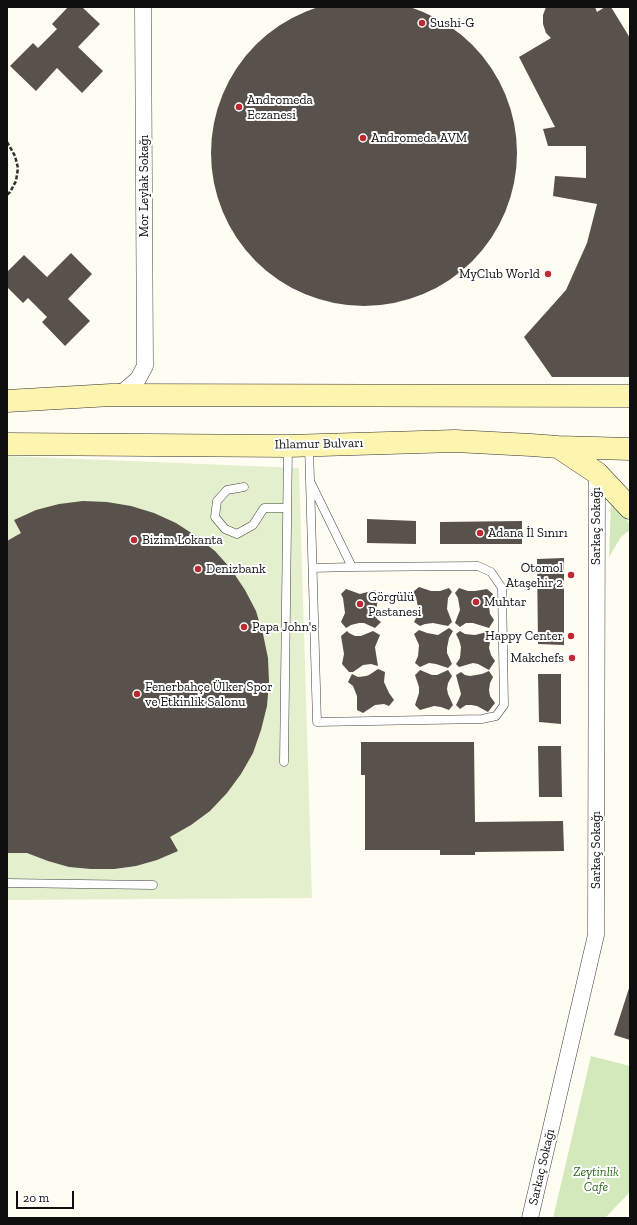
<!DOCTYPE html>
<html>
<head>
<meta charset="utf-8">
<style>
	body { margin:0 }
	#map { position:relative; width:637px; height:1225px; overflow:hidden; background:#fffcf2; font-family:"Zilla Slab",serif }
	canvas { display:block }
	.frame { position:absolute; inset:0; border:8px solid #0f0f0f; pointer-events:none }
	.scale { position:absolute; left:16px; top:1191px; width:58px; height:18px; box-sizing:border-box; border:2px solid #0f0f0f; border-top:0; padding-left:5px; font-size:12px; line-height:14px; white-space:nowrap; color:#0f0f0f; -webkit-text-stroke:3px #fff; paint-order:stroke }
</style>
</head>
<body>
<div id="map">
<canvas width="637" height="1225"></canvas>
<div class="frame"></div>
<div class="scale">20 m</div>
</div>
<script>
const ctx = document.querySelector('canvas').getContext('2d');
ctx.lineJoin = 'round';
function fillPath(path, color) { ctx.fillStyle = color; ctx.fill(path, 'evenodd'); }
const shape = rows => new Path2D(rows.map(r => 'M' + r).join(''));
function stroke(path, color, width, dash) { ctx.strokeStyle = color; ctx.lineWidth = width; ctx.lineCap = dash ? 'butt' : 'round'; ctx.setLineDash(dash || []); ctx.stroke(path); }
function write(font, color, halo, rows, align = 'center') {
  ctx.font = font + ' "Zilla Slab",serif'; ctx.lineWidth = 4; ctx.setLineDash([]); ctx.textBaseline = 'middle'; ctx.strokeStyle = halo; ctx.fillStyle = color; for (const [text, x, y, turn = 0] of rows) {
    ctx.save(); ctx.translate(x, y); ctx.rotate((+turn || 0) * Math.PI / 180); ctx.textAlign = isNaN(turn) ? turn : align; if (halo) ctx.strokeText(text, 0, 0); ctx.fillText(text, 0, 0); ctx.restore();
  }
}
fillPath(shape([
	[611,504,624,515,630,525,630,530,621,537,609,557],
	[591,1056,630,1066,630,1192,605,1218,553,1218]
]), '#d3e9bc');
fillPath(shape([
	[7,456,299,468,312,898,7,900]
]), '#e4f0cd');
fillPath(shape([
	'211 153a153 153 0 1 1 306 0a153 153 0 1 1-306 0Z',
	[68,7,82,7,100,24,78,47,103,71,82,93,57,68,36,91,10,66,33,43,38,48,57,29,52,24],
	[546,7,595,7,597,12,605,7,611,7,630,38,630,377,552,377,524,337,566,290,587,243,597,204,553,196,555,176,586,178,586,146,548,146,543,129,555,127,519,57,551,38,546,33,543,24,543,15],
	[71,253,92,274,68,299,90,321,65,346,42,322,47,317,28,298,23,303,7,287,7,272,24,255,47,277],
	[83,501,107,502,131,506,154,513,176,523,196,536,215,551,231,569,245,590,256,611,263,634,268,658,269,682,267,706,261,730,253,753,241,774,227,793,210,811,191,825,170,837,178,851,157,860,136,866,114,869,91,869,69,867,48,861,27,853,7,853,7,541,21,533,14,520,36,510,59,504],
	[367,519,416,521,416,544,367,543],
	[522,521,522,544,440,544,440,522],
	[564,558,564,645,538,644,537,559],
	[419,587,431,591,440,591,449,588,452,592,448,598,447,609,452,622,448,626,433,623,425,624,420,626,414,622,417,616,418,607,416,597,413,592],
	[459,588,468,591,475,591,487,589,493,594,489,601,489,607,490,614,494,620,489,628,473,623,466,623,460,627,455,623,460,610,458,598,455,593],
	[346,589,360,594,375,590,381,596,378,600,375,613,377,619,381,622,375,628,364,623,359,623,351,625,346,628,341,622,345,613,343,598,341,594],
	[449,628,453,631,449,638,447,648,447,653,452,664,448,668,436,664,429,663,420,667,415,663,418,656,419,645,414,634,419,630,427,633,438,635],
	[488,630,493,635,490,642,489,648,491,655,495,661,489,670,478,664,473,663,459,667,456,664,460,658,461,647,459,640,456,634,460,631,465,634,475,635,483,633],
	[347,631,349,633,355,636,361,636,373,631,380,635,375,647,376,654,378,666,371,664,363,665,353,672,349,672,342,664,344,654,341,636],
	[378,669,385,672,384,682,389,693,394,700,389,706,384,704,375,705,363,713,357,710,357,696,353,686,348,682,352,674,358,677,366,676,369,675],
	[420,670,432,675,437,675,448,670,452,676,448,683,447,689,448,694,453,705,449,710,441,707,434,706,420,710,415,705,419,693,419,687,415,675],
	[489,671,493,677,490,683,489,690,490,696,495,703,488,712,477,706,471,705,466,705,460,709,456,705,459,699,461,694,456,675,461,672,465,675,470,676,482,674],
	[538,674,561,674,561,724,539,722],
	[361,742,474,742,475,822,563,821,564,851,475,852,475,855,440,855,440,850,365,850,365,775,361,775],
	[538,746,561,746,562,797,539,797],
	[630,985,630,1040,614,1035]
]), '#58514c');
const service = shape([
	[309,446,317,722,482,719,496,716,504,705,502,588,491,572,478,566,352,567,310,481],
	[244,487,227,490,217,501,215,517,225,529,237,534,253,525,264,508,287,508],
	[313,568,352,567],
	[284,762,288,446],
	[7,883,153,885]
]);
const minor = shape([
	[114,394,124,391,138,379,145,366,143,7],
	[530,1218,596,935,597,473]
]);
const secondary = shape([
	[7,401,111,395,630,396],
	[7,444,288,446,455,441,531,445,558,447,630,449],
	[558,447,597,473,630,508]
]);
stroke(service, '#424242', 9);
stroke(minor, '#424242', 17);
stroke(secondary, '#313131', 23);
stroke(shape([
	[7,142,15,156,18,168,16,181,10,192,7,195]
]), '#313131', 2.5, [4, 2]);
stroke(service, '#fff', 8);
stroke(minor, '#fff', 16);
stroke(secondary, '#fdf4af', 22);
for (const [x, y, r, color] of [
	[422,23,4,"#bd2930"],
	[239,107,4,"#bd2930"],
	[363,138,4,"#bd2930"],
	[548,274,4,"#bd2930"],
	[480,533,4,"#bd2930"],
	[134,540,4,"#bd2930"],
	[198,569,4,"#bd2930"],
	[571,575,4,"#bd2930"],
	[476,602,4,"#bd2930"],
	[360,604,4,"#bd2930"],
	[244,627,4,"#bd2930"],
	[571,636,4,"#bd2930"],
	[572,658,4,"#bd2930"],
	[137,694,4,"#bd2930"]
]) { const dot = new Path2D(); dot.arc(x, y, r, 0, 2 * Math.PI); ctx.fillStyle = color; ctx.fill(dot); stroke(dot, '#fff', 1.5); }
write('13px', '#0f0f0f', '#fff', [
	["Sushi-G",430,23],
	["Andromeda",247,100],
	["Eczanesi",247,115],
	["Andromeda AVM",371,138],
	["MyClub World",540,274,"right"],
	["Adana İl Sınırı",488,533],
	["Bizim Lokanta",142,540],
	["Otomol",563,568,"right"],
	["Ataşehir 2",563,583,"right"],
	["Denizbank",206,569],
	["Görgülü",368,597],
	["Pastanesi",368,612],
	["Muhtar",484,602],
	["Papa John's",252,627],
	["Happy Center",563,636,"right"],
	["Makchefs",564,658,"right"],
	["Fenerbahçe Ülker Spor",145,687],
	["ve Etkinlik Salonu",145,702]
], 'left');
write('13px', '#0f0f0f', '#fff', [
	["Mor Leylak Sokağı",144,186,-90],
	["Ihlamur Bulvarı",319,444,-1],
	["Sarkaç Sokağı",596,526,-90],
	["Sarkaç Sokağı",596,850,-90],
	["Sarkaç Sokağı",542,1167,-77]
]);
write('italic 13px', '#2f6720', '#fff', [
	["Zeytinlik",596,1172],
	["Cafe",596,1187]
]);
</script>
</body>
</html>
